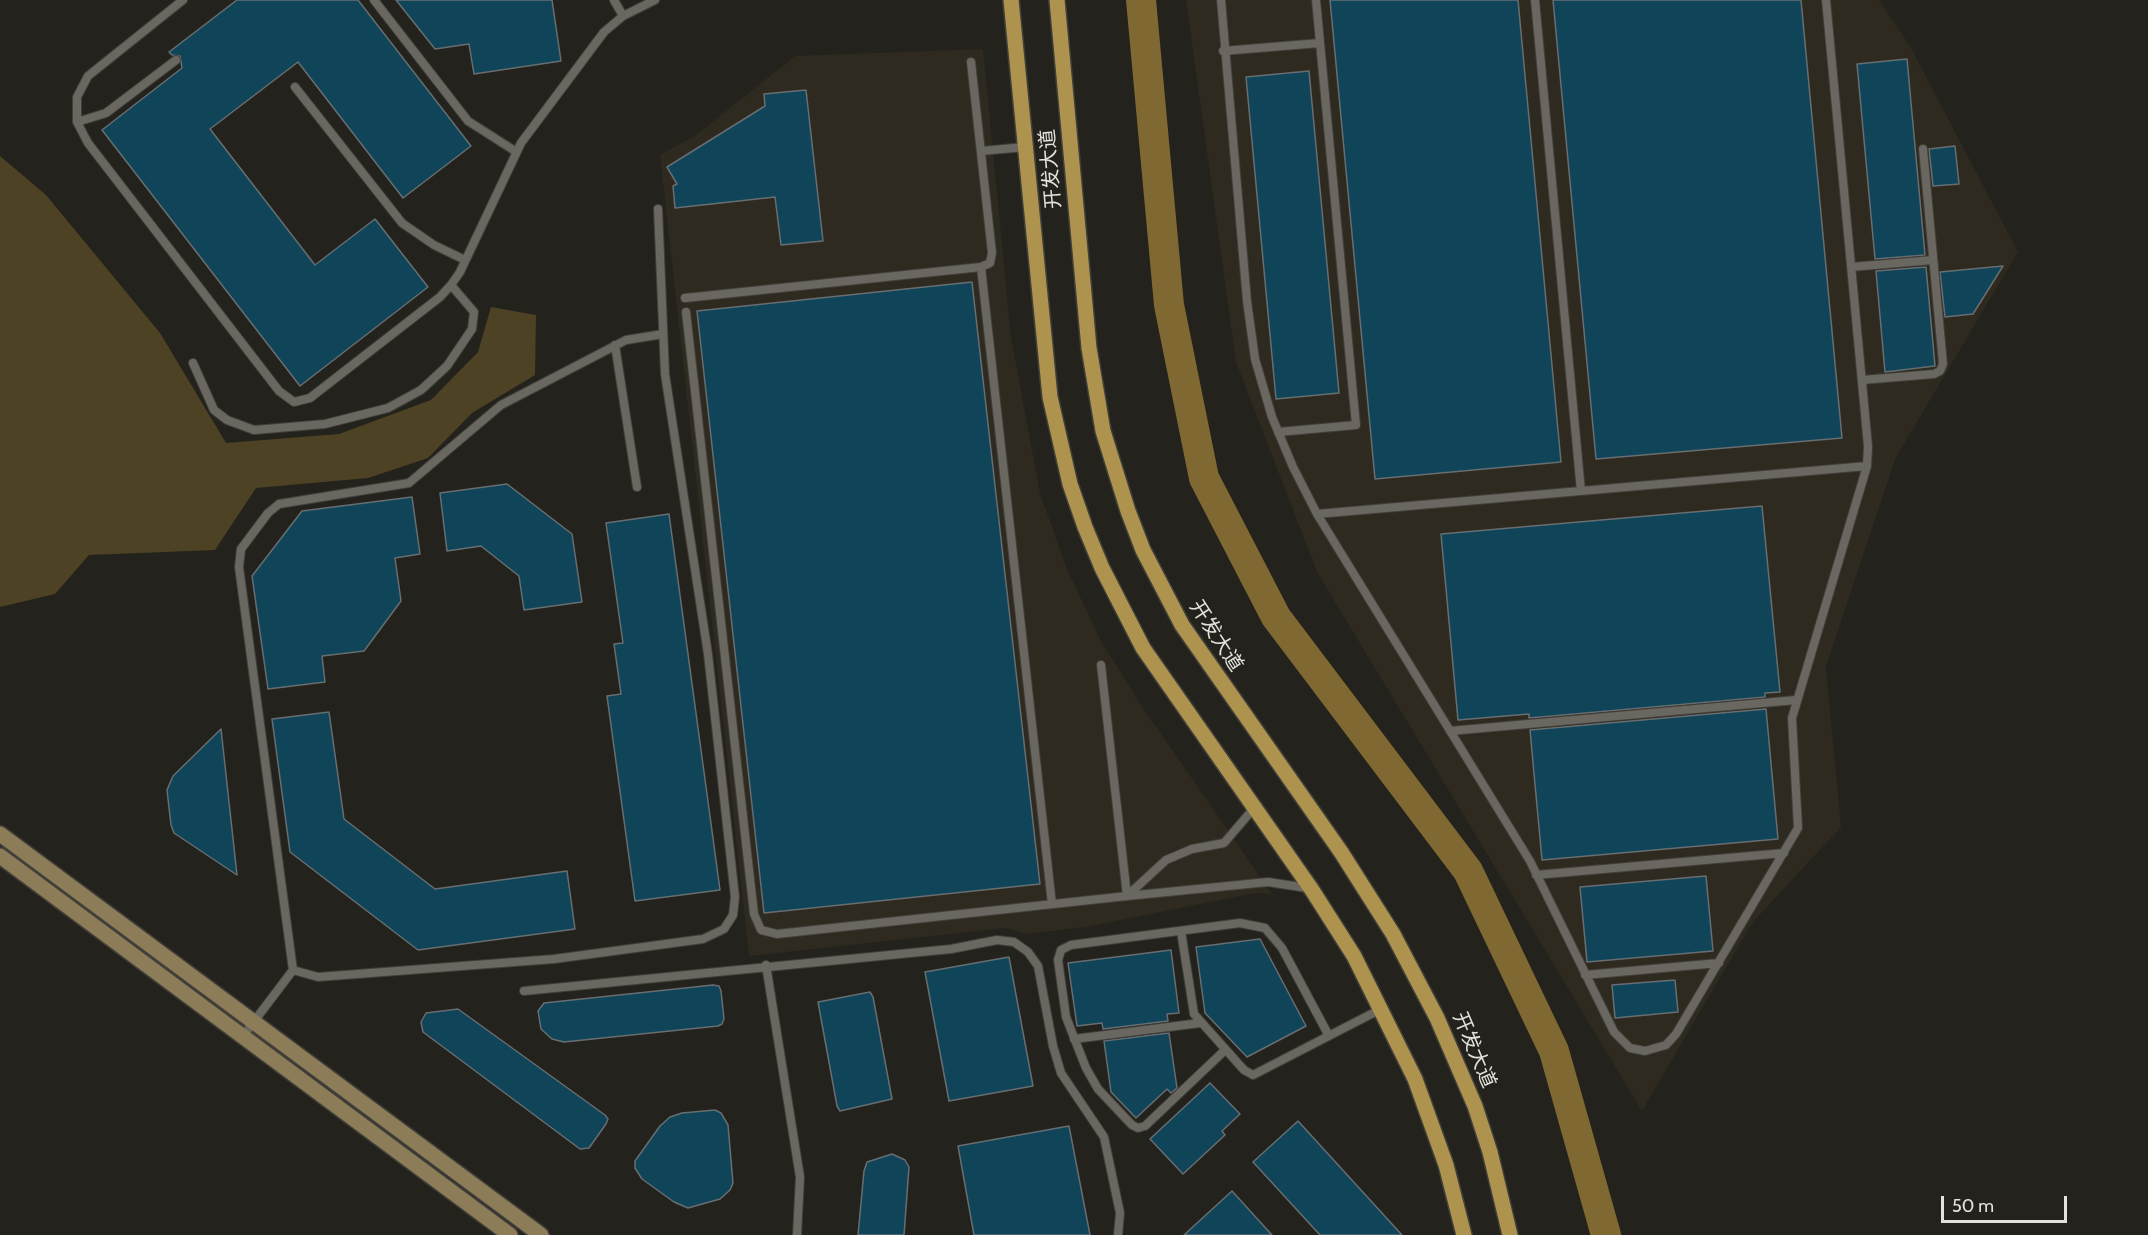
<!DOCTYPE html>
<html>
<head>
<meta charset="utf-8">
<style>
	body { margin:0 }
	#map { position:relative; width:2148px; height:1235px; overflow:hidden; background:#24221c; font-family:Cabin,sans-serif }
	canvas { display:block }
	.scale { position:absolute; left:1941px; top:1196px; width:126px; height:27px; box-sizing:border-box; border:3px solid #e3e2de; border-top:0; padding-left:8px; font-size:18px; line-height:21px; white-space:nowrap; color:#e3e2de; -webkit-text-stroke:4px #24221c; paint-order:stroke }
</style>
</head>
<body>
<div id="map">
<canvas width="2148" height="1235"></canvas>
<div class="scale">50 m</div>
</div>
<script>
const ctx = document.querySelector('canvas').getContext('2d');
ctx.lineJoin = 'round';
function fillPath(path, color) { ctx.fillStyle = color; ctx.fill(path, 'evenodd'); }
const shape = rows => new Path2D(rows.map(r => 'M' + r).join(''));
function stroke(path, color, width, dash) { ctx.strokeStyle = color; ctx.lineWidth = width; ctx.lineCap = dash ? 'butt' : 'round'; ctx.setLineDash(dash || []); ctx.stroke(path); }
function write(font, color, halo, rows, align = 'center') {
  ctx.font = font + ' Cabin,"Noto Sans SC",sans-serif'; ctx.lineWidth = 4.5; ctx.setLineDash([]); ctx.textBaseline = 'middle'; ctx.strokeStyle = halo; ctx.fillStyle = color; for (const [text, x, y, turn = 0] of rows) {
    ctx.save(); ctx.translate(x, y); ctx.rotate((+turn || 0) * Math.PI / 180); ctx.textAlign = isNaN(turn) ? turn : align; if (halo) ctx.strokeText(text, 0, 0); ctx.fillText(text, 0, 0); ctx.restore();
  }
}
fillPath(shape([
	[1186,0,1879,0,1910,46,2018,252,1896,457,1826,666,1841,827,1752,923,1642,1111,1317,572,1236,362],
	[983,49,1011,337,1040,493,1067,569,1101,641,1143,708,1272,894,1255,893,1087,927,1026,934,1005,928,749,956,660,155,696,135,795,56]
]), '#2f2a1f');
fillPath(shape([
	[0,156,46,195,160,333,226,443,339,434,431,400,478,352,491,307,536,315,535,375,472,413,428,458,368,478,256,488,215,550,89,555,55,594,0,607]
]), '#4e4224');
stroke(shape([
	[1141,0,1169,305,1204,478,1276,617,1468,871,1554,1051,1606,1235]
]), '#7f6832', 30);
const building = shape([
	[237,0,358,0,471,146,403,198,298,62,210,129,315,265,375,219,428,287,300,386,102,130,182,68,180,56,172,55,169,52,237,0],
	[396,0,552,0,561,61,474,74,469,44,435,49,396,0],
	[1330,0,1518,0,1561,462,1375,479,1330,0],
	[1553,0,1801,0,1842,438,1596,459,1553,0],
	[1907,59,1925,255,1875,259,1857,64,1907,59],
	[1309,71,1339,393,1276,399,1246,77,1309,71],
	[806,90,823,241,781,245,775,197,675,208,673,186,677,184,667,167,765,106,764,94,806,90],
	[1955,146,1959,184,1933,186,1929,149,1955,146],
	[2003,266,1973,314,1945,317,1940,272,2003,266],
	[1926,267,1935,366,1885,372,1876,271,1926,267],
	[972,282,1040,884,764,913,697,311,972,282],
	[507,484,572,534,582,602,524,610,519,576,481,546,447,551,440,493,507,484],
	[412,497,420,554,395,558,401,601,364,651,322,656,325,682,268,689,252,576,302,511,412,497],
	[1762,506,1780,692,1765,693,1765,697,1529,718,1529,714,1458,720,1441,534,1762,506],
	[669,514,720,890,635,901,607,696,621,694,614,644,623,643,606,523,669,514],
	[1766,709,1778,839,1542,860,1530,730,1766,709],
	[329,712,344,819,435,889,567,871,575,929,418,950,290,852,272,719,329,712],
	[221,729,237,875,174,833,171,825,167,790,173,776,221,729],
	[1706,876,1713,951,1587,962,1580,887,1706,876],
	[1260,939,1306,1026,1247,1057,1205,1013,1196,947,1260,939],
	[1171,950,1179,1013,1167,1014,1168,1021,1103,1029,1102,1023,1077,1026,1068,963,1171,950],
	[1009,957,1033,1086,949,1101,925,972,1009,957],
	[1675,980,1678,1012,1615,1018,1612,985,1675,980],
	[713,985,719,986,721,991,724,1019,722,1024,718,1026,564,1042,552,1039,541,1029,538,1011,544,1003,713,985],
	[870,992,873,997,892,1099,840,1111,837,1106,818,1002,870,992],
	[458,1009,605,1115,608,1119,606,1124,589,1148,580,1149,423,1032,421,1022,426,1013,458,1009],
	[1169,1033,1177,1088,1171,1093,1167,1089,1136,1118,1111,1092,1104,1041,1169,1033],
	[1210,1083,1240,1114,1222,1131,1225,1135,1183,1174,1150,1139,1210,1083],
	[715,1110,721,1113,728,1125,733,1183,730,1190,720,1199,688,1208,674,1202,642,1179,635,1168,635,1161,660,1126,670,1117,682,1113,715,1110],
	[1298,1121,1402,1235,1320,1235,1253,1162,1298,1121],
	[1069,1126,1090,1235,974,1235,958,1146,1069,1126],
	[892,1154,905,1160,909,1167,904,1235,858,1235,864,1171,867,1162,892,1154],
	[1232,1191,1272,1235,1184,1235,1232,1191]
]);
fillPath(building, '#104458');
stroke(building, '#676e72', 1.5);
const lane = shape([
	[183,0,88,76,77,97,77,122,88,143,279,391,294,402,310,398,440,297,451,285,460,272,521,143,604,32,623,16,655,0],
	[374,0,468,121,515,151],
	[614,0,623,16],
	[1221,0,1247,301,1255,359,1272,417,1293,467,1317,514,1530,861,1614,1032,1630,1048,1645,1051,1666,1045,1676,1034,1798,828,1792,718,1867,466,1868,446,1826,0],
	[1535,0,1581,491],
	[1223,51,1320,43],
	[295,87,402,223,434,245,465,260],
	[77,122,106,113,176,60],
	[981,151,1025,147],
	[981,267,1052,904],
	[1851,267,1933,260],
	[685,298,981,267,990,263,992,253,971,62],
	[686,312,754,914,761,930,777,934,1127,896,1101,665],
	[615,345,637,487],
	[193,363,214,410,227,420,254,430,325,424,388,408,421,390,447,366,472,329,474,312,451,285],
	[1862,380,1934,374,1940,371,1943,364,1923,149],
	[1278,432,1356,425,1316,0],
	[1317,514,1867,466],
	[1450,731,1796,700],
	[1536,875,1784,853],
	[1127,896,1268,882,1307,888],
	[1127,896,1166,860,1192,849,1224,843,1254,808],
	[1181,931,1194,1014,1244,1070,1253,1075,1381,1009],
	[766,965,800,1177,797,1235],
	[293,970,318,977,554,959,703,939,724,929,733,915,735,897,708,654,665,374,658,209],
	[1585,975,1719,963],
	[524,991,951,949,997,940,1014,942,1028,952,1038,966,1053,1046,1061,1073,1104,1137,1120,1213,1118,1235],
	[243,1036,293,970,239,567,241,549,268,513,279,504,409,483,501,405,626,340,663,334],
	[1074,1039,1200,1023],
	[1225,1050,1145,1126,1138,1128,1132,1125,1098,1089,1086,1068,1066,1017,1058,960,1061,950,1071,945,1240,923,1265,928,1282,948,1329,1036]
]);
const secondary = shape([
	[0,834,541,1235],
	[0,856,510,1235]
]);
const primary = shape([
	[1011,0,1050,397,1070,484,1085,527,1102,568,1143,648,1312,890,1354,956,1415,1079,1446,1165,1464,1235],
	[1057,0,1089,348,1103,431,1128,511,1143,550,1182,625,1341,852,1393,934,1437,1018,1475,1106,1490,1152,1510,1235]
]);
stroke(lane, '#413f3a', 10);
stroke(secondary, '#413f3a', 18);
stroke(primary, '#413f3a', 18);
stroke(lane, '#6a6760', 8);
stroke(secondary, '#8c7d58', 15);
stroke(primary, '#ae934f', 15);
write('20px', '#e3e2de', '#24221c', [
	["开发大道",1051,169,-95],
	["开发大道",1216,636,57],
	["开发大道",1474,1050,67]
]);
</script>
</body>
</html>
